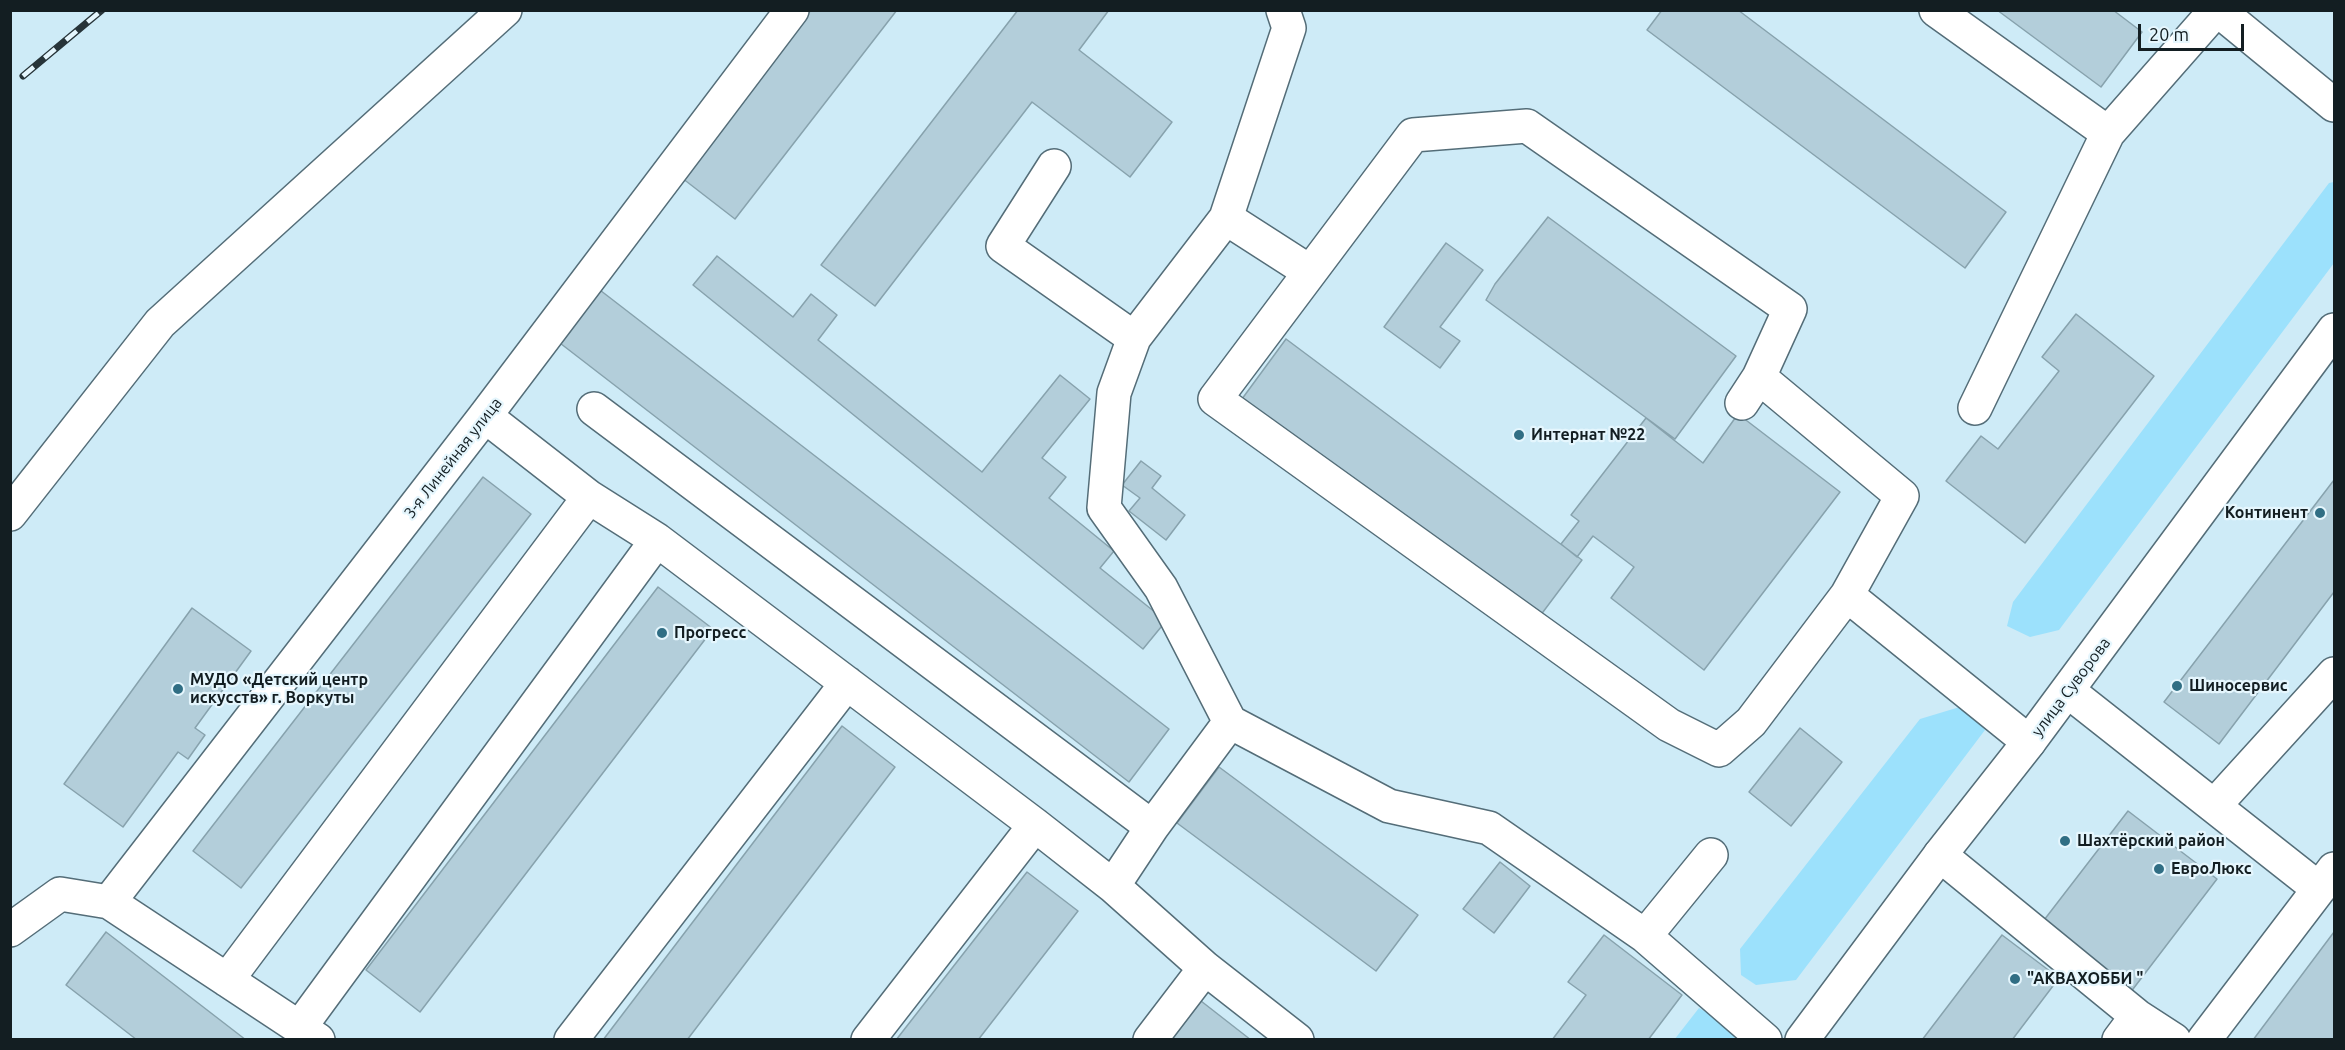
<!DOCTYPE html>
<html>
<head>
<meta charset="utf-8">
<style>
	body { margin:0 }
	#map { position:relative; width:2345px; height:1050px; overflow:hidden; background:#ceebf7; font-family:Ubuntu,sans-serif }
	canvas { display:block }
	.frame { position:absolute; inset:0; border:12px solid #131e22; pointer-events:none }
	.scale { position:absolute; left:2138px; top:24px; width:106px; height:27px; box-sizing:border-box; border:3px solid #131e22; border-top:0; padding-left:8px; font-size:18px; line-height:21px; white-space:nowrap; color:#131e22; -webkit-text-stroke:4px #e5f6fd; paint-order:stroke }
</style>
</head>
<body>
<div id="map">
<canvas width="2345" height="1050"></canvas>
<div class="frame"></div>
<div class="scale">20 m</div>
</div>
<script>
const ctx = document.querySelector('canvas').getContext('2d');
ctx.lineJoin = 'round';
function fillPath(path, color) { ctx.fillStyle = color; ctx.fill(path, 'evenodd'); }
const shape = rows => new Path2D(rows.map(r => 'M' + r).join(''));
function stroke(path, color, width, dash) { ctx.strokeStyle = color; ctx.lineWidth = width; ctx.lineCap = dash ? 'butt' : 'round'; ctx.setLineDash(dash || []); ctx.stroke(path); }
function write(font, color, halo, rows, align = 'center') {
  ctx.font = font + ' Ubuntu,sans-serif'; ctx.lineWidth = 4.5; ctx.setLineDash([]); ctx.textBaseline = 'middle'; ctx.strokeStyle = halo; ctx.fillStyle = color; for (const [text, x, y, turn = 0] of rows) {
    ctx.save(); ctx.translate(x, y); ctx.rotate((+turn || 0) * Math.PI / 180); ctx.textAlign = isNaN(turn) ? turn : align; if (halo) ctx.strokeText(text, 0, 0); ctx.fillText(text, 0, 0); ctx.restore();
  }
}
fillPath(shape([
	[2334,182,2334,263,2059,630,2030,637,2007,626,2013,602,2329,183],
	[1963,706,1985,730,1796,980,1756,985,1741,975,1740,949,1920,719],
	[1699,1008,1731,1026,1735,1039,1674,1040]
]), '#9ce1fc');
const building = shape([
	[811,10,897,10,735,219,682,178,811,10],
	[1018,10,1109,10,1079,50,1172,122,1130,177,1032,102,875,306,821,265,1018,10],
	[1662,10,1738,10,2006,212,1965,268,1647,30,1662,10],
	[1997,10,2113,10,2142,32,2101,87,1997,10],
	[1548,217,1736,356,1675,439,1486,300,1495,284,1548,217],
	[1446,243,1483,270,1440,327,1460,341,1440,368,1384,327,1446,243],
	[717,256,793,317,811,294,837,315,818,340,982,472,1060,375,1090,399,1042,458,1066,477,1049,498,1114,551,1100,568,1166,621,1143,649,693,285,717,256],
	[596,287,1169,729,1129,782,556,340,596,287],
	[2076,314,2154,376,2025,543,1946,481,1981,436,1998,449,2059,371,2042,357,2076,314],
	[1286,339,1582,560,1534,624,1239,403,1286,339],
	[1738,414,1840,492,1704,670,1611,598,1634,567,1593,536,1577,557,1561,544,1579,521,1571,515,1646,418,1703,463,1738,414],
	[1141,461,1161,476,1152,488,1185,515,1166,540,1129,511,1140,498,1122,485,1141,461],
	[483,477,531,514,241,888,193,851,483,477],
	[2334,480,2334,592,2219,744,2164,702,2334,480],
	[658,587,713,629,420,1012,366,970,658,587],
	[192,608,251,651,195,728,205,735,188,759,178,752,123,827,64,784,192,608],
	[842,726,895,767,687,1040,603,1040,842,726],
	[1800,728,1842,762,1791,826,1749,792,1800,728],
	[1219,767,1418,915,1376,971,1177,823,1219,767],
	[2128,811,2217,879,2130,993,2041,924,2128,811],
	[1500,862,1530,886,1494,933,1463,909,1500,862],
	[1027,872,1078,911,978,1040,896,1040,1027,872],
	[106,932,246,1040,137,1040,66,985,106,932],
	[2334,932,2334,1040,2253,1040,2334,932],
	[1604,935,1682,995,1648,1040,1552,1040,1586,995,1568,982,1604,935],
	[2002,935,2059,978,2012,1040,1922,1040,2002,935],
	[1201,1001,1251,1040,1171,1040,1201,1001]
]);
fillPath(building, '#b3ceda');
stroke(building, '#87a2ad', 1.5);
const minor = shape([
	[1283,10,1289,28,1226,218,1134,338,1114,393,1104,508,1161,588,1230,722,1389,806,1489,828,1645,936,1765,1040],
	[1936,10,2108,133],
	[2218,10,2334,105],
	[1527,126,1790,309,1759,377,1902,496,1847,595,1751,722,1719,750,1669,725,1215,399,1413,135,1527,126],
	[1054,166,1003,246,1134,338],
	[1226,218,1310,272],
	[1742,403,1759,377],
	[1975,408,2108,133,2216,10],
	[594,409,1152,827],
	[485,416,589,497,657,540,1035,825,1113,886,1205,968,1297,1040],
	[10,514,160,323,505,10],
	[1847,595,2029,742],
	[2068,691,2319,889,2334,869],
	[2214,806,2334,674],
	[1940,855,2137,1016,2174,1040],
	[1113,886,1152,827,1230,722],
	[109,902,485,416,792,10],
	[10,930,60,894,109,902,318,1040],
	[1645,936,1711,855],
	[227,980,589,497],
	[300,1027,657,540],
	[571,1040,847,683],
	[868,1040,1035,825],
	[1150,1040,1205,968],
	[2119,1040,2137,1016],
	[2204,1040,2319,889]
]);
const major = shape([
	[1802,1040,1940,855,2029,742,2334,330]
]);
stroke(minor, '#546d78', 36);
stroke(major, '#546d78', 36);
stroke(minor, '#fff', 33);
stroke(major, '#fff', 33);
const rail = shape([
	[23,76,102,10]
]);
stroke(rail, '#273439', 7);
stroke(rail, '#e5f6fd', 4.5, [14]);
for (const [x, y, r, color] of [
	[1519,435,6,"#306e84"],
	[2320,513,6,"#306e84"],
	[662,633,6,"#306e84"],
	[2177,686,6,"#306e84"],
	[178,689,6,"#306e84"],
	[2065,841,6,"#306e84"],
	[2159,869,6,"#306e84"],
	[2015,979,6,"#306e84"]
]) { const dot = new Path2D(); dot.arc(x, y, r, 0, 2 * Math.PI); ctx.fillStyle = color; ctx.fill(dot); stroke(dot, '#e5f6fd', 2); }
write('bold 16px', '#131e22', '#e5f6fd', [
	["Интернат №22",1531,435],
	["Континент",2308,513,"right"],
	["Прогресс",674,633],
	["МУДО «Детский центр",190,680],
	["искусств» г. Воркуты",190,698],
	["Шиносервис",2189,686],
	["Шахтёрский район",2077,841],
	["ЕвроЛюкс",2171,869],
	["\"АКВАХОББИ \"",2027,979]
], 'left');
write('16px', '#131e22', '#e5f6fd', [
	["3-я Линейная улица",453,458,-52],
	["улица Суворова",2071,687,-53]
]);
</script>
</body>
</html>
